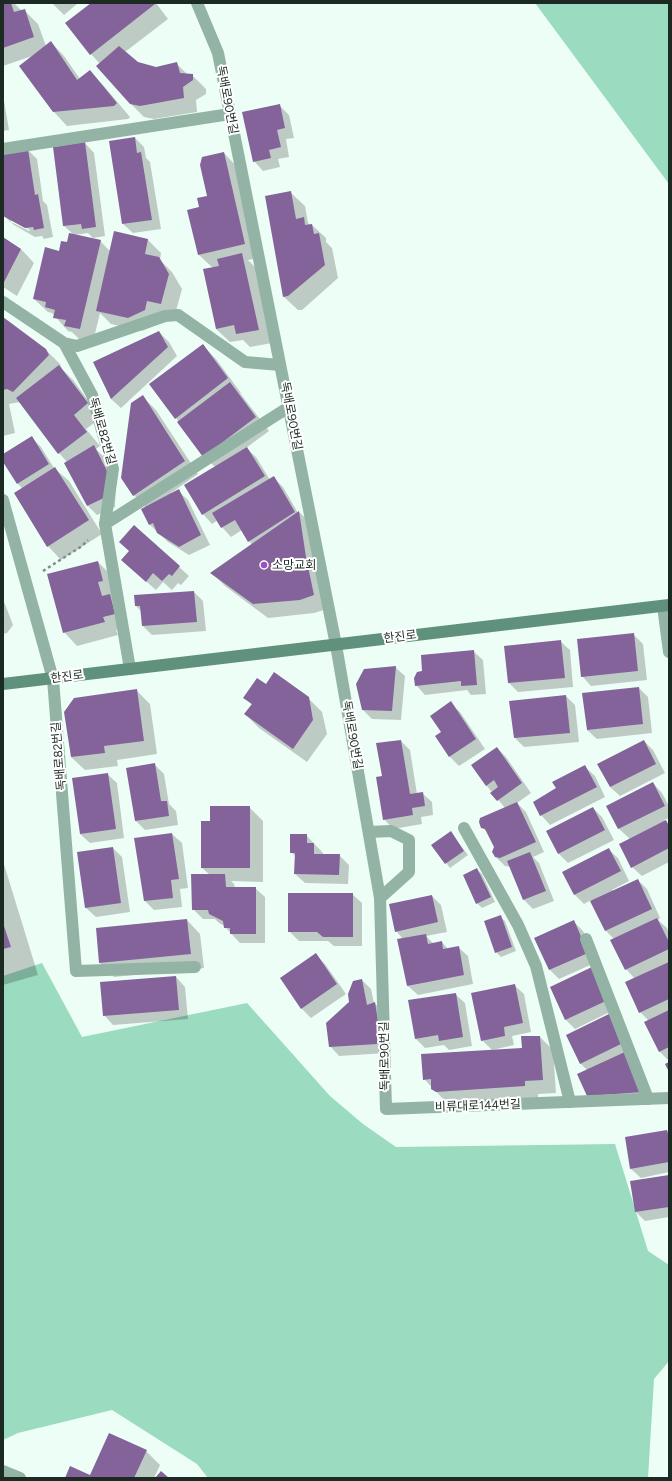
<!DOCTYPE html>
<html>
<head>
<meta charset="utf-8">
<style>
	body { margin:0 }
	#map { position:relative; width:672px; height:1481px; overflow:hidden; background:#edfef6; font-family:Figtree,sans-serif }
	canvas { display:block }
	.frame { position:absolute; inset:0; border:4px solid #1b2b24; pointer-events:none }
</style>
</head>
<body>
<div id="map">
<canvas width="672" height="1481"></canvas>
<div class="frame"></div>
</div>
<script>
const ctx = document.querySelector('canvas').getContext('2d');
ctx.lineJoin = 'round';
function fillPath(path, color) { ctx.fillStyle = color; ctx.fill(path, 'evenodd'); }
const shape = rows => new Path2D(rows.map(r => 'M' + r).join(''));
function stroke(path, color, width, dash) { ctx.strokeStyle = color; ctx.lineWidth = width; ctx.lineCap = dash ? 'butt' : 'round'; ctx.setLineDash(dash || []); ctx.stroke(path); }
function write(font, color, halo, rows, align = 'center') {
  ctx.font = font + ' Figtree,"Noto Sans KR",sans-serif'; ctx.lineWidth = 4; ctx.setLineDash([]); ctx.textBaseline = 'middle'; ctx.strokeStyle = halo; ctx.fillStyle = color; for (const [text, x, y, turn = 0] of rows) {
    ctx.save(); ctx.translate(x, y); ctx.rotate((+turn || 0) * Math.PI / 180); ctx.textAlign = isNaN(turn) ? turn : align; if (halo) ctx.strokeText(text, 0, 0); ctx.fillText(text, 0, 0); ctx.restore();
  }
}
fillPath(shape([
	[535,3,669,3,669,184],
	[42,963,82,1037,247,1003,330,1096,363,1124,396,1147,615,1144,648,1251,669,1265,669,1361,654,1379,648,1478,208,1478,197,1464,112,1410,18,1433,3,1440,3,976]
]), '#9bdbc0');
fillPath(shape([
	[3,3,14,3,22,11,24,10,38,24,46,46,51,42,64,56,80,79,90,72,103,85,130,117,128,119,67,126,54,112,35,55,3,66],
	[52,3,78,3,64,15],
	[93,3,156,3,168,19,125,52,137,63,156,68,176,63,188,75,192,75,206,89,206,94,196,100,197,112,154,119,144,117,130,103,100,64,91,54],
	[3,95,9,130,3,131],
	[279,105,289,115,294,138,286,139,289,157,278,159,280,167,263,171,254,161],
	[135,138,144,147,146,158,150,162,161,229,133,233,123,224],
	[85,143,94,153,105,236,93,238,88,233,74,235,100,241,110,251,148,240,161,253,160,260,172,272,182,289,174,318,142,331,111,324,100,313,93,342,79,339,72,332,68,331,52,313,48,312,34,299,60,252,74,235,64,226],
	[28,150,37,159,43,201,47,205,53,237,44,239,42,236,35,237,14,225,4,216,3,209],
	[11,220,30,230,29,231,11,222],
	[224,153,237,167,258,258,248,260,256,268,272,343,250,347,243,340,230,342,216,329,213,268,199,255,200,208,209,197],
	[291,193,305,206,308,223,310,225,312,225,326,238,326,242,332,248,338,278,302,310,298,310,284,297],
	[3,238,21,249,34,263,17,296,3,287],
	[3,318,46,350,60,364,62,369,73,380,101,418,86,429,100,446,96,449,103,456,116,481,115,507,97,515,88,506,65,463,67,462,59,453,20,402,9,404,15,433,3,436],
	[159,332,169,342,177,356,121,408,111,399,94,363],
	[202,345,216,359,241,393,240,393,269,431,246,448,256,457,270,480,274,478,283,487,298,513,299,512,313,525,327,609,314,613,268,618,225,586,212,573,252,545,242,530,231,537,222,527,218,520,212,524,203,514,215,467,204,456,176,418],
	[143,397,156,410,198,474,171,493,171,494,178,491,188,500,210,545,189,555,168,542,150,525,146,508,134,495],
	[31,437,41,447,54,468,69,481,102,534,61,560,48,546,23,489,17,483,3,460,3,455],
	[134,526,189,576,181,585,178,583,172,590,163,582,156,590,132,569],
	[98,562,111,575,116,594,111,595,124,609,128,627,116,630,118,635,77,646,64,632],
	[194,592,203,601,206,631,152,635,143,626,142,612,136,606],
	[3,601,5,604,13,625,7,633,3,634],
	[633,634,643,644,647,680,591,686,582,676],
	[560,641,570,650,573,687,518,692,509,683,505,647],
	[473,651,483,660,486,694,471,695,467,690,425,695,416,685,423,672],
	[395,667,405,676,401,720,372,719,363,710],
	[266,685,308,698,322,712,327,734,307,762,259,728,245,714,252,705,244,697],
	[639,688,648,697,652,733,597,739,587,730],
	[136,690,150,704,157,754,117,760,118,766,85,770,71,757],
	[566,696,575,705,579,742,524,747,515,738],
	[450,703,460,712,485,749,459,766,450,757,436,737,443,732],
	[401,741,410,750,417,794,422,793,432,802,433,815,421,817,422,824,393,829,384,819,383,777],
	[644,741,653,750,665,773,620,796,610,787],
	[497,748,506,757,531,793,517,803,526,812,544,852,533,857,539,863,554,901,533,909,524,900,511,867,505,866,495,856,495,848,488,833,482,827,505,808,486,785],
	[154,764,164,774,169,804,176,811,178,825,145,830,136,821,127,768],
	[585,767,595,776,605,797,550,825,541,815,534,802,557,789],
	[107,774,117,783,124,838,90,843,80,834],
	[653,783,662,793,669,806,669,818,664,820,669,825,669,862,642,876,632,867,630,839,619,829,608,806],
	[249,807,263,821,263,882,231,881,234,884,235,888,255,888,265,897,265,943,240,943,225,927,225,926,219,923,215,919,203,919,193,909,210,875,202,868,211,822],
	[593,808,602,817,614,840,568,863,559,854,547,831],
	[450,832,468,855,450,868,433,845],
	[172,834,182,843,188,888,180,889,182,907,154,910,145,901,136,839],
	[306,835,323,853,323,855,339,855,349,865,348,884,305,883,295,874,296,857,291,852],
	[113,848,122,857,130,912,96,917,86,908,79,853],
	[608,849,618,858,629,881,612,890,613,891,638,880,647,889,660,918,658,920,667,928,669,934,669,1061,659,1051,649,1021,640,1012,635,979,626,969,614,939,605,930,591,900,584,904,575,895,564,872],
	[3,861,38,975,3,985],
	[477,870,482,874,495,902,482,908,477,903],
	[352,894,362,903,362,946,334,946,328,941,299,941,289,931],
	[432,896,441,905,447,932,426,936,434,944,442,942,448,949,458,947,468,956,473,984,418,995,408,986,399,940,403,939,396,931],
	[500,917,505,921,516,951,501,957,496,952],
	[187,920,200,934,204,968,114,977,100,963,97,929],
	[573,921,583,931,597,962,559,979,550,970,535,938],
	[316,955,325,964,346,994,311,1018,302,1009,281,978],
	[592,969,616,1009,575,1029,565,1019],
	[176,977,185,987,188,1019,113,1025,104,1015],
	[362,980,371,989,374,1003,385,1012,387,1053,339,1056,330,1046],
	[514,985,524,994,531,1032,512,1036,514,1045,492,1050,482,1040],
	[455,994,465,1003,472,1046,449,1050,444,1045,425,1048,416,1039],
	[609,1016,651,1101,598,1105,587,1070,580,1063],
	[540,1037,553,1050,556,1093,538,1094,538,1099,446,1102,424,1079,523,1049],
	[667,1131,669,1133,669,1172,641,1178,631,1169],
	[669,1176,669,1217,645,1221,636,1212],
	[146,1451,160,1465,154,1478,66,1478,90,1476]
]), '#0003');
fillPath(shape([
	[3,3,11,3,14,12,25,9,34,37,3,48],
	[91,3,154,3,155,4,90,55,65,23],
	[51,41,77,80,90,70,117,103,114,106,53,112,19,66],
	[119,46,138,62,156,67,177,62,180,73,193,74,193,80,183,87,184,98,140,106,130,104,96,66],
	[280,104,285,128,277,130,281,147,269,150,271,158,253,162,242,112],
	[135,137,137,153,141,152,152,220,122,224,109,141],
	[85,142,96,227,82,229,81,224,63,226,53,147],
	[28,149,35,195,38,194,44,228,34,230,33,227,25,228,3,216,3,153],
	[224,152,245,244,198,255,187,210,199,207,197,198,207,196,200,165,202,157],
	[291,191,296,219,304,217,305,225,312,224,314,234,319,233,325,265,288,296,283,297,265,196],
	[114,231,148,239,145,254,159,257,169,274,161,304,147,301,145,310,128,318,96,311],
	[69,233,101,240,80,329,64,326,66,320,53,318,55,310,45,307,46,302,33,299,45,247,59,251,61,241,67,242],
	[3,237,21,249,3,284],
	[242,253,259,330,236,334,234,325,216,329,203,269,219,266,217,259],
	[3,317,46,349,49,355,13,392,7,389,3,390],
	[159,331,168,347,111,399,93,362],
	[203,344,228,378,175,419,149,384],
	[59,365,88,403,74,415,87,432,58,454,16,398],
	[230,382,256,417,203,457,177,422],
	[143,395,185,461,133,496,121,478,131,403],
	[32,436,49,464,17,484,3,462,3,454],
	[94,445,107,471,106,497,87,506,64,463],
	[247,447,265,476,202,515,184,485],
	[55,467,89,520,47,547,14,493],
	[274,476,295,512,248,542,235,520,221,528,212,513],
	[179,489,201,535,179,547,157,533,153,523,149,525,141,509],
	[299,511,306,557,314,595,300,600,253,604,210,573],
	[134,525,180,566,172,576,169,574,162,581,153,573,146,582,121,560,129,551,119,542],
	[98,561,103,581,98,582,102,596,110,594,115,614,103,617,105,622,63,633,47,574],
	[194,591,197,622,142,626,140,606,135,606,134,595],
	[634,633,638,671,581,677,577,639],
	[561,640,565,678,508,683,504,646],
	[474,650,477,685,461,686,461,681,415,686,414,678,417,672,422,671,421,655],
	[396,666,392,711,362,710,356,684,364,669],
	[274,672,309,697,313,720,293,749,244,714,252,704,243,698,257,678,266,684],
	[639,687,643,724,587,730,582,693],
	[137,689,144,741,104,746,105,753,71,757,64,712,74,698],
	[566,695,570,733,514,738,509,701],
	[451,701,476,739,449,757,435,736,441,732,430,716],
	[401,740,410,794,423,792,425,806,412,808,413,815,383,820,376,777,382,776,376,743],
	[644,740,656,764,610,787,597,764],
	[497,747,522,783,497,801,490,793,498,787,494,780,486,786,471,765],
	[155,763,161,801,167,801,169,816,135,821,126,768],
	[585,765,597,787,540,816,533,802,556,788,552,782],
	[108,773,116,829,80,834,72,778],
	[653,782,665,806,618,829,606,806],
	[517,802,536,842,500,858,495,857,492,852,494,847,485,829,481,828,479,822,480,818],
	[210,806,250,806,250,868,201,868,201,821,210,821],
	[593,807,605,830,558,854,546,831],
	[666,820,669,826,669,848,631,868,619,844],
	[451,831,464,851,445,864,431,845],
	[172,833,179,879,171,880,173,898,144,901,134,838],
	[290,834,307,834,307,843,314,843,314,854,340,854,339,875,294,874,295,853,290,853],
	[113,847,121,903,85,908,77,852],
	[609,848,621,871,574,895,562,872],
	[530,852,546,891,523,900,507,861],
	[477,868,491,897,476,904,463,875],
	[191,874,225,874,226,887,256,887,256,934,230,934,230,928,224,928,223,921,209,914,208,910,192,910],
	[638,879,652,909,605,931,590,901],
	[288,893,353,893,353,937,323,937,317,932,288,932],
	[432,895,438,922,395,932,389,904],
	[501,915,512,947,495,953,484,921],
	[657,918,669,942,669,949,625,970,610,940],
	[187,919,191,954,99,963,96,928],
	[574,920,588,953,549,970,534,938],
	[3,923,11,947,3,949],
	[426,934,428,944,442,941,443,949,459,946,464,975,407,986,397,939],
	[316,953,337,984,301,1009,280,978],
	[669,962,669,999,639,1013,625,982],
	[592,967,608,1000,565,1020,550,987],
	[176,976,179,1010,103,1016,100,982],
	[362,979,367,1005,375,1002,381,1040,377,1044,329,1047,326,1023,349,1002,348,994,353,981],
	[515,984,523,1023,504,1027,505,1036,481,1041,471,993],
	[456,993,463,1037,439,1041,438,1035,415,1039,408,1000],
	[669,1010,669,1047,659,1052,644,1022],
	[609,1014,623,1043,580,1064,566,1035],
	[521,1036,540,1036,543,1080,525,1081,525,1086,436,1092,431,1089,431,1079,423,1080,421,1054,522,1048],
	[627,1051,643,1092,587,1096,577,1074],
	[669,1062,669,1072,665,1064],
	[667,1130,669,1138,669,1162,630,1169,625,1137],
	[669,1175,669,1207,635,1212,630,1181],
	[109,1433,147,1450,134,1478,65,1478,70,1466,90,1475],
	[161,1471,169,1478,155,1478]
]), '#836399');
stroke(shape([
	[43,571,82,546,88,540]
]), '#7e8f87', 2.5, [3, 3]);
stroke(shape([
	[3,302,64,343,92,395,113,469,105,524],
	[64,343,77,346,165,316,178,315,245,362,280,365],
	[105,524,289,407],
	[53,679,76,971,195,967],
	[464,828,518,925,536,966,570,1102],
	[369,832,391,831,409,840,409,872,380,898],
	[586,939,648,1099],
	[3,1471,20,1478]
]), '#93b3a5', 12);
stroke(shape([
	[197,3,218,53,336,645,380,898,386,1109,669,1098],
	[3,149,230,114],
	[3,500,53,679],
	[105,524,130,669],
	[663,606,669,652]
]), '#93b3a5', 12);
stroke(shape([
	[3,684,669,605]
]), '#60917c', 12);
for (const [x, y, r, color] of [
	[264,565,4,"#9850c3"]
]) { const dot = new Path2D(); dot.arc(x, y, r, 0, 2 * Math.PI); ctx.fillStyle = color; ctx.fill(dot); stroke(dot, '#fff', 1.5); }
write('12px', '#1b2b24', '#fff', [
	["독배로90번길",227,100,79],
	["독배로90번길",291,416,79],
	["독배로82번길",102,431,74],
	["한진로",400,637,-7],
	["한진로",67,677,-7],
	["독배로90번길",352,735,80],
	["독배로82번길",59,756,-95],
	["독배로90번길",385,1056,-91],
	["비류대로144번길",478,1106,-2]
]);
write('12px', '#1b2b24', '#fff', [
	["소망교회",272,565]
], 'left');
</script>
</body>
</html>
